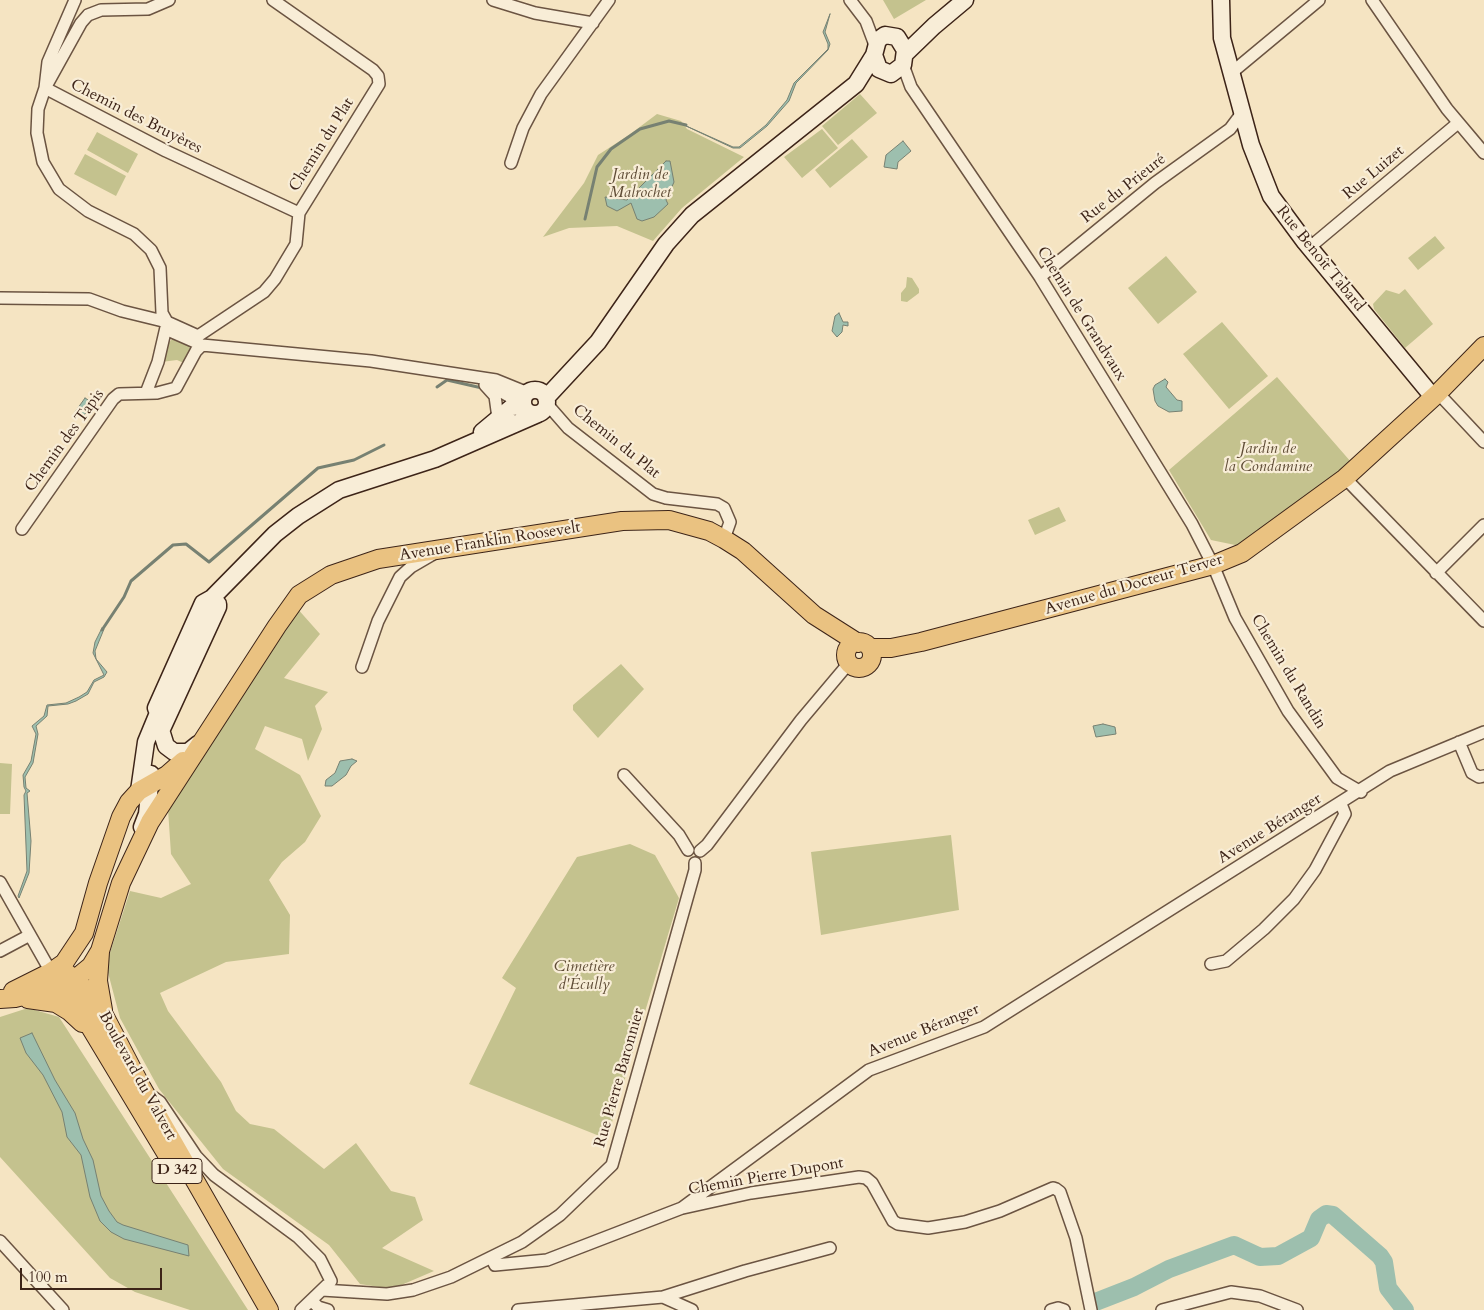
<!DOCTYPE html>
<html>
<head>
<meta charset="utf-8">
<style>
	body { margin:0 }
	#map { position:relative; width:1484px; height:1310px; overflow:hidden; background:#f5e4c2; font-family:Cardo,serif }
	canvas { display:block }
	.scale { position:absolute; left:20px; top:1268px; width:142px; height:22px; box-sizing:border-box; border:2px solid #3d2418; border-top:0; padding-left:6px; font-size:15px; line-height:18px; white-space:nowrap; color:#3d2418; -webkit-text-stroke:4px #f8edd7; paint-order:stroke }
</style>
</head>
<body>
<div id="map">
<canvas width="1484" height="1310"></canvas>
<div class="scale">100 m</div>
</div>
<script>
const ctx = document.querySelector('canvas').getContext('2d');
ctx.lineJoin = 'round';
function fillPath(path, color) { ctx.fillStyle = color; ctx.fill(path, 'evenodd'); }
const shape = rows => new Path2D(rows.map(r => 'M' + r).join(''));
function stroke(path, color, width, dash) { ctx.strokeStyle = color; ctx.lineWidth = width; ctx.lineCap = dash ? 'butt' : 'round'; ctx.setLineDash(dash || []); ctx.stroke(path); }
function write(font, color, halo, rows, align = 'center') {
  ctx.font = font + ' Cardo,serif'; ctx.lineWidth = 4.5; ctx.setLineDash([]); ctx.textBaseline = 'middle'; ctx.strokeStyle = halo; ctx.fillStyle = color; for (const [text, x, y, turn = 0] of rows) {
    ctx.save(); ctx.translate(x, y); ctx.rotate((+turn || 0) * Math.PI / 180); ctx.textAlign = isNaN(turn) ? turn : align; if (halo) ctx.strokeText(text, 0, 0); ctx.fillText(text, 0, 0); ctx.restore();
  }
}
fillPath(shape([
	[883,0,926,0,894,19],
	[860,94,877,113,838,145,822,126],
	[657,114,681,121,687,129,744,157,682,208,653,241,617,226,569,228,543,237,584,183,598,155,629,135],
	[822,129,838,148,802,178,784,157],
	[97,132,138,154,128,173,87,150],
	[852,139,868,157,830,188,815,170],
	[85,154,126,176,116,196,74,174],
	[1435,236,1445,248,1418,270,1408,258],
	[1166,256,1197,292,1158,324,1128,288],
	[907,277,912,278,919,289,919,293,907,302,901,301,901,293,906,287],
	[1405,289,1433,324,1405,348,1374,309,1373,304,1386,290,1399,294],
	[1222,322,1268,376,1229,409,1183,354],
	[174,337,188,343,191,351,186,364,177,360,161,362,164,348],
	[1277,377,1351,462,1334,478,1240,546,1211,540,1169,470],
	[1059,507,1066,521,1035,535,1028,520],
	[296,607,320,634,284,678,328,692,315,706,322,729,308,761,302,739,265,726,255,749,300,775,321,816,305,842,282,862,269,880,290,915,289,954,226,962,160,993,168,1011,221,1082,236,1111,250,1124,274,1129,324,1169,356,1143,391,1191,415,1197,423,1220,382,1248,434,1271,392,1289,360,1284,329,1245,223,1169,159,1089,120,1018,106,965,130,891,161,898,191,884,171,854,168,809],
	[621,664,644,689,598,738,573,710,573,705],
	[0,763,12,764,10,814,0,814],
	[951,835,959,910,821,935,811,852],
	[630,844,655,855,679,898,607,1139,469,1084,516,988,502,978,577,857],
	[28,1008,59,1017,248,1310,190,1310,135,1292,110,1278,0,1157,0,1017]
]), '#c4c28e');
const water = shape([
	[830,14,825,32,830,44,828,50,796,83,789,101,767,126,740,148,733,148,684,125,733,147,739,147,766,125,787,100,794,83,828,49,828,44,823,32,830,14],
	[903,141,911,151,898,162,897,169,884,167,886,155,903,141],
	[666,161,670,161,674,182,666,200,668,204,654,217,642,221,637,219,631,203,617,211,607,206,605,197,627,200,666,161],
	[839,313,843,322,848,322,848,326,843,325,842,332,837,337,832,331,835,316,839,313],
	[1165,379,1168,382,1166,387,1177,400,1182,401,1182,411,1169,412,1158,406,1155,401,1153,389,1155,385,1165,379],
	[85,398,93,403,82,418,75,412,85,398],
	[102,628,104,629,95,651,96,659,107,672,104,677,94,682,88,694,76,701,68,704,48,706,47,716,36,726,38,734,33,763,25,777,26,788,30,791,27,793,31,841,29,873,19,898,18,896,27,871,24,795,26,791,24,787,23,775,31,761,36,734,32,726,44,716,47,705,66,703,79,697,87,692,94,680,104,675,93,653,95,642,102,628],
	[1103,724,1115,727,1116,734,1096,737,1093,726,1103,724],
	[352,759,357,761,351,766,346,775,332,786,325,786,326,780,335,773,340,761,352,759],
	[32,1033,55,1080,75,1113,83,1139,93,1160,101,1196,109,1211,117,1222,123,1225,188,1245,189,1256,124,1239,111,1232,100,1221,90,1197,81,1155,67,1137,62,1112,43,1075,26,1053,20,1038,32,1033]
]);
fillPath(water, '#9dbfae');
stroke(water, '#778172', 1);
stroke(shape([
	[585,219,597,167,611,149,640,129,669,121,686,125],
	[437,387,447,380,482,388],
	[102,630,124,597,131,581,173,545,186,544,209,562,318,468,354,460,384,445]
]), '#778172', 3);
stroke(shape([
	[1093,1303,1134,1287,1169,1269,1234,1245,1260,1257,1278,1256,1311,1238,1319,1219,1326,1214,1333,1215,1380,1256,1384,1262,1388,1288,1405,1310]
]), '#9dbfae', 18);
const street = shape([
	[75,0,48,62,45,88,166,151,299,213],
	[169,0,148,9,101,10,88,15,81,23,45,88,38,109,37,133,43,162,59,189,88,211,134,234,151,250,160,268,162,313,167,322,198,336],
	[493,0,535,13,593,23],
	[850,0,866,21,875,45],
	[1372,0,1447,109,1484,153],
	[903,65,911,87,1040,277,1192,524,1213,565,1235,618,1288,711,1337,778,1361,792],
	[1230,71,1236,69,1319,0],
	[511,163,523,128,541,94,609,0],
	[1310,247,1458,123],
	[1040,277,1155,183,1230,129,1242,113],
	[0,298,89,299,122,311,167,322],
	[170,331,202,345,371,361,496,380,528,393],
	[198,336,264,292,275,279,296,244,299,213,379,84,378,76,373,70,273,0],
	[486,383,512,398,523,402],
	[485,385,495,396,498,418],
	[146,393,158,362,167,323],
	[1438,393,1484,442],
	[547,404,568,428,653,494,666,498,717,504,724,508,730,522,724,539],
	[1345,478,1484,621],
	[22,529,113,399,119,394,157,393,176,388,196,351,202,345],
	[1436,573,1484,525],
	[362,667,378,621,400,577,411,567,435,553],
	[1459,742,1472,773,1479,777,1484,776],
	[624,775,679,835,688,850],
	[700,851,707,845,801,720,849,663],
	[0,882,51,972],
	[0,951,30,935],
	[1211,964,1226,961,1264,929,1294,899,1315,870,1345,814,1341,804],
	[153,1097,160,1102,196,1156,214,1175,298,1237,320,1259,331,1281],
	[683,1208,751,1193,859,1177,866,1178,872,1183,893,1221,898,1224,928,1228,965,1222,1000,1211,1053,1188,1056,1189,1060,1192,1076,1238,1091,1310],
	[0,1241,63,1310],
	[492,1259,495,1265,547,1260,682,1208,869,1070,984,1027,1390,771,1484,732],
	[322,1290,387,1294,413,1290,451,1277,522,1242,560,1215,612,1165,695,870,695,863],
	[663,1297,745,1271,830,1248],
	[312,1301,318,1307,328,1310],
	[301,1310,327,1285],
	[518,1310,663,1297,692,1310],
	[1051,1310,1058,1308,1064,1310],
	[1162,1310,1231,1292,1260,1296,1297,1310]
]);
const secondary = shape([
	[1221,0,1222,38,1251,145,1271,196,1305,242,1433,397],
	[885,35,897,37,905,50,903,65,891,74,879,69,874,55,878,40,885,35],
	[905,54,934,26,965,0],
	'523 402a12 12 0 1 1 24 0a12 12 0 1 1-24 0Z',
	[546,398,598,342,666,244,692,215,856,84,874,55],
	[482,432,512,407,523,406],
	[161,730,166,746,174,752,188,752,198,744],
	[161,731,218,607,218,604,212,598],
	[139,791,146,742,158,713,156,708,203,603,212,598,275,534,298,516,339,490,435,459,538,414],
	[142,827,147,814,151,774]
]);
const primary = shape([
	'846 655a13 13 0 1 1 26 0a13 13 0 1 1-26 0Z',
	[870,648,891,648,921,642,1213,565,1242,553,1345,478,1438,393,1484,346],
	[100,952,98,981,103,1010],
	[60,967,83,987,103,1013,142,1088,269,1310],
	[56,978,71,995,166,1153],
	[13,991,51,972,64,963,84,933,98,883,121,817,129,802,139,791,167,775,183,761],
	[0,999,15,998,63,986,74,980,91,966,100,951,121,883,150,822,277,626,299,595,331,575,378,559,622,521,669,520,709,531,724,539,743,551,814,615,858,643],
	[28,999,56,1003,69,1011,82,1023]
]);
stroke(street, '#6b5442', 14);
stroke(secondary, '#3d2418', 19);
stroke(primary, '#3d2418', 20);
stroke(street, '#f8edd7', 11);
stroke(secondary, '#f8edd7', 16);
stroke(primary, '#eac281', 18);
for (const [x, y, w] of [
	[177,1171,50]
]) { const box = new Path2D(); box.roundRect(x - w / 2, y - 12.5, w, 25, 4); ctx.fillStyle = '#f8edd7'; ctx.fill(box); stroke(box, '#3d2418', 1); }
write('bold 15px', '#3d2418', null, [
	["D 342",177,1171]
]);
write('16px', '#3d2418', '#f8edd7', [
	["Chemin des Bruyères",136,117,27],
	["Chemin du Plat",322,145,-58],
	["Rue Luizet",1374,173,-40],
	["Rue du Prieuré",1124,189,-38],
	["Rue Benoît Tabard",1320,259,51],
	["Chemin de Grandvaux",1081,314,58],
	["Chemin des Tapis",65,441,-54],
	["Chemin du Plat",616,442,39],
	["Avenue Franklin Roosevelt",490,542,-9],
	["Avenue du Docteur Terver",1134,585,-16],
	["Chemin du Randin",1288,672,59],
	["Avenue Béranger",1270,829,-32],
	["Avenue Béranger",924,1031,-22],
	["Boulevard du Valvert",137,1076,61],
	["Rue Pierre Baronnier",620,1078,-74],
	["Chemin Pierre Dupont",766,1177,-10]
]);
write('italic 16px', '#5f4c36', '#f8edd7', [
	["Jardin de",640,175],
	["Malrochet",640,193],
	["Jardin de",1268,449],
	["la Condamine",1268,467],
	["Cimetière",584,967],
	["d'Écully",584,985]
]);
</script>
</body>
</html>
